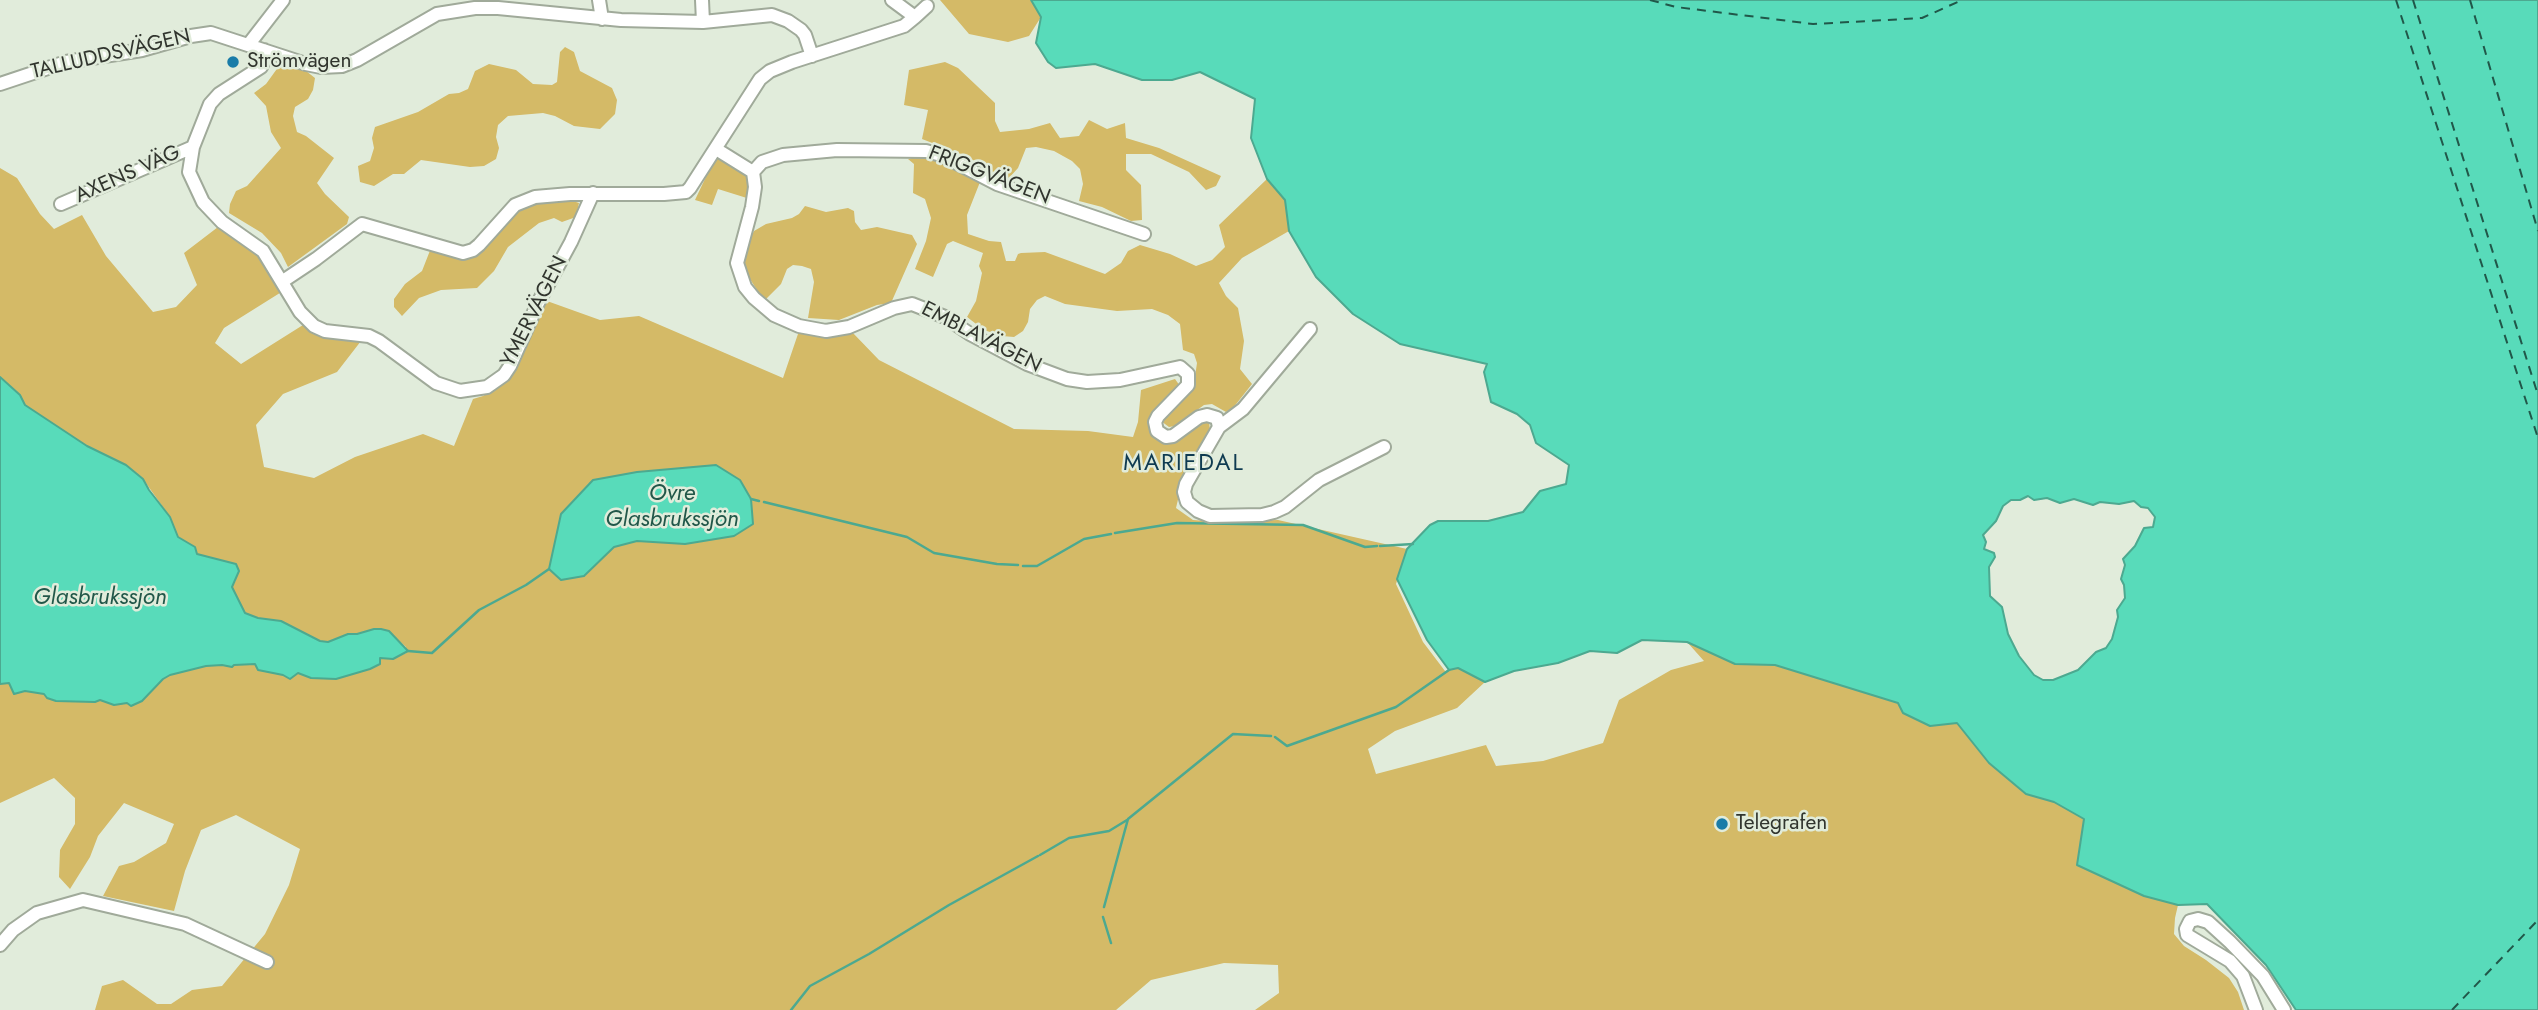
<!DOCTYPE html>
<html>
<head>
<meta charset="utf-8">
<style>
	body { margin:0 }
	canvas { display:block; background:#e1ecdb }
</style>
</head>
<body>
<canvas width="2538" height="1010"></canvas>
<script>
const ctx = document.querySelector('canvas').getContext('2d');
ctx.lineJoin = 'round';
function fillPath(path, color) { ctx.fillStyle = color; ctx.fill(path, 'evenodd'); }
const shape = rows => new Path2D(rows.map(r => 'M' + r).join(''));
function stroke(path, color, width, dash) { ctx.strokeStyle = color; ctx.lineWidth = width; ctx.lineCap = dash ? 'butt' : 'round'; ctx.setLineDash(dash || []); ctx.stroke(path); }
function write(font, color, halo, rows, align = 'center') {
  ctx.font = font + ' Jost,sans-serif'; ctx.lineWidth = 5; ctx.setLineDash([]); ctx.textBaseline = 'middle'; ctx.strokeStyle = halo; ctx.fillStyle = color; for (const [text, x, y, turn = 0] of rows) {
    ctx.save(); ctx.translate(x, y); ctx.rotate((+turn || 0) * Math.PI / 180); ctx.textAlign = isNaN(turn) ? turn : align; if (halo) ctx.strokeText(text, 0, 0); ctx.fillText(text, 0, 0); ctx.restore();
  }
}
fillPath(shape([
	[940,0,1031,0,1041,17,1029,36,1008,42,969,34],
	[565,47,574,52,580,71,612,88,617,100,615,114,600,129,574,126,555,116,543,113,508,116,498,125,496,137,499,148,496,159,484,166,470,167,421,160,404,174,393,174,374,186,360,182,358,166,370,161,374,148,372,138,375,127,418,112,449,94,459,93,468,89,475,71,489,64,516,70,533,84,552,85,557,82,560,52],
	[945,62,958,68,995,103,995,121,1000,132,1029,129,1050,123,1060,138,1079,136,1089,120,1107,129,1125,123,1126,138,1159,148,1221,176,1216,186,1206,190,1189,172,1151,154,1126,154,1126,170,1141,185,1142,220,1131,221,1102,207,1079,201,1083,184,1080,169,1072,161,1054,151,1036,147,1026,148,1018,168,1009,178,996,174,966,156,922,139,928,110,904,105,909,70],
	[287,63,306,71,315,78,313,90,308,99,295,107,293,116,297,132,306,136,334,158,317,183,325,194,349,217,347,224,288,267,281,253,262,233,229,213,230,204,236,191,247,186,281,148,271,132,266,106,254,93,266,84,279,66],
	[920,156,944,162,980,182,967,215,968,234,989,241,1001,242,1006,261,1015,261,1018,254,1021,253,1045,252,1105,274,1121,263,1128,251,1140,245,1170,254,1196,266,1212,260,1225,247,1219,225,1267,179,1285,200,1289,231,1242,258,1219,283,1226,296,1238,308,1244,341,1240,369,1252,384,1233,408,1226,412,1212,404,1204,405,1175,426,1169,427,1161,421,1194,384,1197,363,1194,354,1183,350,1180,324,1168,315,1152,309,1117,311,1065,304,1045,296,1037,300,1030,309,1028,322,1023,331,1014,337,1002,336,984,330,967,317,976,301,982,273,979,266,983,253,953,241,947,244,933,277,915,269,926,241,931,218,925,199,913,193,914,164,908,159],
	[717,158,723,159,748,174,750,180,750,199,718,189,712,205,695,200,713,162],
	[0,168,17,178,40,214,54,229,82,215,106,256,153,312,176,307,197,285,184,253,218,227,257,253,283,291,224,328,215,343,241,364,303,325,315,334,361,341,337,372,283,394,256,425,264,467,314,478,355,457,423,434,454,446,473,399,483,396,509,379,547,301,600,320,639,316,783,378,799,331,825,337,839,336,852,332,879,360,1014,429,1088,431,1133,437,1138,422,1141,390,1175,379,1180,386,1151,416,1153,433,1159,441,1170,442,1201,419,1209,422,1210,430,1209,438,1180,491,1176,508,1193,520,1218,522,1278,520,1407,549,1396,584,1423,642,1445,671,1458,668,1485,682,1457,708,1395,731,1368,749,1376,774,1486,745,1496,766,1543,761,1603,743,1619,700,1671,670,1704,661,1687,642,1735,664,1775,665,1898,703,1930,726,1957,723,1989,763,2026,794,2054,802,2084,819,2144,896,2178,905,2175,918,2174,934,2184,946,2206,960,2229,978,2238,992,2244,1010,1255,1010,1279,993,1278,965,1224,963,1151,980,1116,1010,95,1010,102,986,123,980,157,1004,171,1004,192,990,222,986,265,934,289,885,300,849,236,815,201,830,185,871,174,911,103,896,119,866,134,862,166,843,174,824,124,803,98,836,90,857,70,889,59,877,60,850,75,824,75,798,54,778,0,803,0,684,9,683,12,688,44,694,56,701,100,700,114,705,127,703,131,706,142,701,163,679,170,675,206,666,255,664,258,670,283,675,290,678,298,673,311,678,336,679,370,669,380,657,393,659,406,653,406,647,389,632,365,631,357,634,348,634,328,642,320,641,281,621,258,618,244,613,232,587,236,580,236,564,197,554,195,547,178,537,170,517,143,479,126,465,87,446,25,405,20,395,0,377],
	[686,470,685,544,637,541,614,547,585,576,593,480,638,472],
	[570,200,579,203,576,217,562,222,554,218,539,223,508,247,494,271,477,288,441,290,419,298,402,316,394,307,394,299,405,284,422,271,431,248,463,256,510,215,524,206,537,202],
	[805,206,826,212,848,208,854,211,855,222,861,230,877,227,912,235,917,244,891,303,877,305,839,320,808,318,814,282,811,269,802,266,793,265,787,269,781,284,766,299,759,293,744,270,746,246,754,231,766,224,792,218,799,214]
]), '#d4ba67');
const water = shape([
	[1031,0,2538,0,2538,1010,2296,1010,2266,965,2207,904,2178,905,2144,896,2077,865,2084,819,2054,802,2026,794,1989,763,1957,723,1930,726,1903,713,1898,703,1775,665,1735,664,1687,642,1642,640,1617,653,1590,651,1558,663,1514,671,1485,682,1458,668,1449,670,1427,640,1397,579,1407,549,1430,525,1438,521,1488,521,1523,512,1540,491,1566,484,1569,465,1536,443,1530,425,1517,414,1491,402,1484,372,1487,364,1400,344,1353,314,1316,277,1289,231,1285,200,1267,179,1251,138,1255,99,1200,72,1172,80,1142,80,1095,64,1056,68,1048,62,1036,43,1041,17,1031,0],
	[2028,496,2034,500,2047,498,2060,503,2074,499,2093,505,2100,502,2119,504,2134,501,2141,507,2148,508,2155,517,2153,527,2144,528,2135,546,2123,559,2125,565,2121,579,2124,585,2125,598,2117,610,2118,617,2112,639,2106,648,2096,652,2078,670,2053,680,2043,680,2034,675,2019,656,2008,634,2002,607,1990,596,1989,567,1995,557,1994,553,1984,549,1986,542,1983,535,1996,521,2003,506,2011,500,2020,500,2028,496],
	[0,377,20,395,25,405,87,446,126,465,143,479,149,490,170,517,178,537,195,547,197,554,236,564,239,571,232,587,245,613,258,618,281,621,320,641,328,642,348,634,357,634,374,629,381,629,389,631,408,651,393,659,380,658,380,664,370,669,336,679,311,678,298,673,290,679,283,675,258,670,255,664,234,665,232,667,222,665,206,666,170,675,163,679,142,701,131,706,127,703,114,705,100,700,95,702,56,701,47,698,44,694,25,691,14,694,9,683,0,684,0,377],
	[716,465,740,480,751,499,753,524,734,536,685,544,637,541,614,547,584,576,561,580,549,569,561,514,593,480,637,472,716,465]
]);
fillPath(water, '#58dbba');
stroke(water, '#4ca990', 2);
stroke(shape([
	[751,499,759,501],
	[764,502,907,537,934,553,997,564,1018,565],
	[1115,533,1177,523,1303,525,1365,547,1377,546],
	[1380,546,1413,544],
	[1023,566,1037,566,1084,539,1111,534],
	[408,651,432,653,479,610,526,585,549,569],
	[1275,737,1287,746,1396,707,1449,670],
	[1040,855,1069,838,1109,831,1127,820],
	[1104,907,1128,819,1233,734,1271,736],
	[1103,917,1111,943],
	[791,1010,810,986,869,954,949,905,1038,856]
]), '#4ca990', 2.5);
stroke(shape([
	[1650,0,1676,7,1813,24,1922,18,1962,0],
	[2396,0,2538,438],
	[2413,0,2538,395],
	[2470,0,2538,231],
	[2452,1010,2538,920]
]), '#215749', 2, [9, 7]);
const minor = shape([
	[599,0,602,19],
	[702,0,703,22],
	[915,17,927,6],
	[249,44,283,0],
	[0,84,66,62,142,50,191,36,211,33,306,64,321,67,342,66,357,60,437,14,475,8,498,8,621,20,703,22,772,15,788,21,801,30,805,35,812,56],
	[193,147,189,172,203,202,222,222,263,251,300,312,314,326,325,331,369,336,379,341,436,383,460,391,487,387,504,375,510,366,538,303,571,242,593,193],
	[716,149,753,172,762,162,783,155,837,150,926,151,941,155,997,184,1144,234],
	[753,172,755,187,752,207,737,263,745,287,754,298,774,315,799,326,826,331,849,327,894,308,912,304,945,317,970,334,1027,364,1067,379,1087,382,1120,380,1180,367,1188,374,1188,385,1158,416,1155,422,1157,431,1166,437,1173,436,1199,417,1207,415,1217,418,1219,427],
	[61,204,193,147,210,104,219,94,261,67,266,56,264,50],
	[283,281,316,259,362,224,463,253,473,250,479,245,515,205,535,197,570,194,664,194,686,192,690,188,760,79,770,71,792,62,904,26,915,17,892,0],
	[1310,329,1243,409,1219,427,1186,484,1184,492,1187,502,1198,511,1210,516,1262,515,1274,512,1285,507,1319,480,1384,447],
	[0,945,13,930,37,913,83,900,185,924,267,962],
	[2256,1010,2243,976,2230,961,2187,935,2186,929,2190,921,2198,919,2208,922,2230,942,2263,976,2284,1010]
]);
stroke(minor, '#a0aa9a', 16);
stroke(minor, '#fff', 12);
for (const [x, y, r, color] of [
	[233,62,7,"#197ca8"],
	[1722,824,7,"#197ca8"]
]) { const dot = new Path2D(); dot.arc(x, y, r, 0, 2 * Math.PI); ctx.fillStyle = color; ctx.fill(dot); stroke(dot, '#e1ecdb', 2.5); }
write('21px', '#31352e', '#e1ecdb', [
	["TALLUDDSVÄGEN",111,55,-13],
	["AXENS VÄG",128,175,-24],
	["FRIGGVÄGEN",989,176,21],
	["YMERVÄGEN",535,312,-63],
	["EMBLAVÄGEN",981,338,27]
]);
write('21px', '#31352e', '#e1ecdb', [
	["Strömvägen",247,62],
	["Telegrafen",1736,824]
], 'left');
ctx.letterSpacing = '2px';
write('23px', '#0f3b51', '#e1ecdb', [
	["MARIEDAL",1184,464]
]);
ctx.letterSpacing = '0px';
write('italic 23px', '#215749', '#e1ecdb', [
	["Övre",672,494],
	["Glasbrukssjön",672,520],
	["Glasbrukssjön",100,598]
]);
</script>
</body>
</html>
